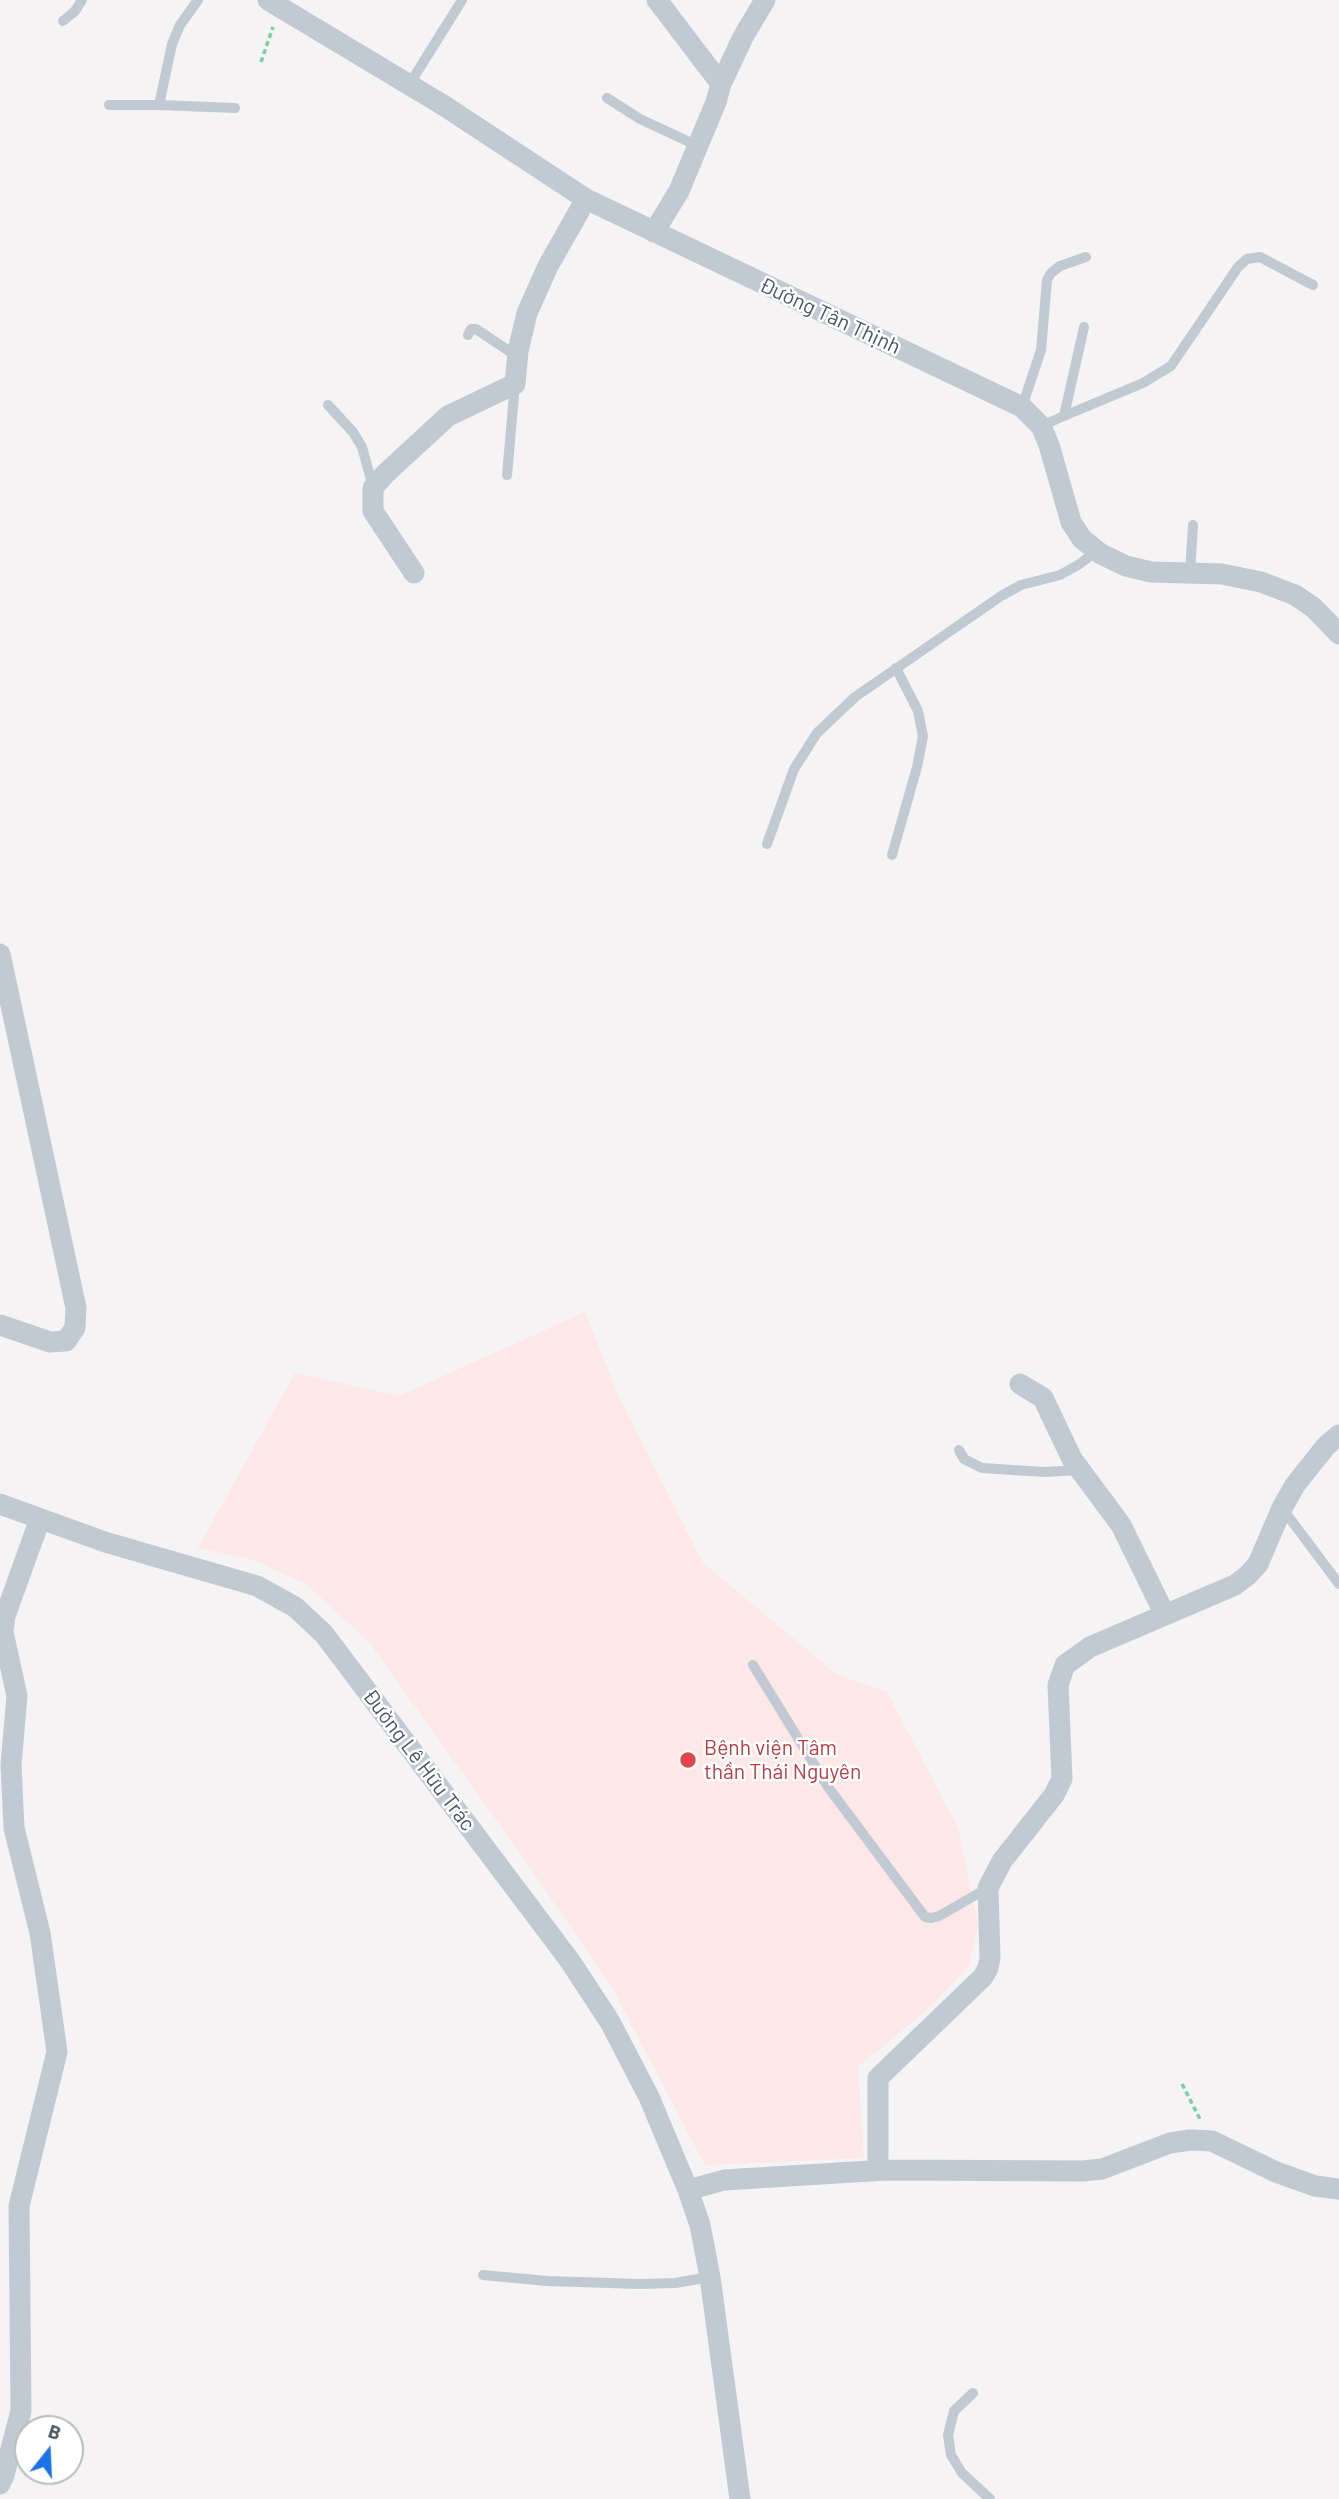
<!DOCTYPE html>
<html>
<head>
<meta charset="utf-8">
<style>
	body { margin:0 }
	#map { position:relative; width:1339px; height:2499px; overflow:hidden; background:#f5f3f3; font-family:Barlow,sans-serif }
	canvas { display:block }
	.north { position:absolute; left:14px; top:2415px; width:70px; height:70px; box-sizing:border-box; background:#fff; border:2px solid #b7bbc0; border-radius:50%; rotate:18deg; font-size:19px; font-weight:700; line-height:28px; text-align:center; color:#4a5661 }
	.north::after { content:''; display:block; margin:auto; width:24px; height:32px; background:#1a73e8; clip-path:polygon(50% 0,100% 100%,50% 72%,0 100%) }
</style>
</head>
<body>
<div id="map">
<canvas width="1339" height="2499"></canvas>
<div class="north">B</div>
</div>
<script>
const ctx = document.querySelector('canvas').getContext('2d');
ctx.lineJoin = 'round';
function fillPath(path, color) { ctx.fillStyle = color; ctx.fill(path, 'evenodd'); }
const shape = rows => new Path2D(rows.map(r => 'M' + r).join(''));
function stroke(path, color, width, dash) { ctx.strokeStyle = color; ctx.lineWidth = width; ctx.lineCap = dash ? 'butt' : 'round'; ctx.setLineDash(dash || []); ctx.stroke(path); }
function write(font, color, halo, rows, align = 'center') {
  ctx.font = font + ' Barlow,sans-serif'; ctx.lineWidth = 5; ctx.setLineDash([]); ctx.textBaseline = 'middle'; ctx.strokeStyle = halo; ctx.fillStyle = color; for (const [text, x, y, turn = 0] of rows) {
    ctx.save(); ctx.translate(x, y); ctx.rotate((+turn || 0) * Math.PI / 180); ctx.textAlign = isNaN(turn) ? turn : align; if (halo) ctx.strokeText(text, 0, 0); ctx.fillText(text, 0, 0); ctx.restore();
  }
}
fillPath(shape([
	[585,1312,618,1395,703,1563,836,1674,887,1692,958,1828,978,1924,969,1966,929,2008,858,2067,864,2158,705,2165,613,1989,522,1856,369,1642,306,1584,254,1560,198,1548,295,1373,399,1396]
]), '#fce8e6');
stroke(shape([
	[261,62,273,27],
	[1182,2084,1201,2121]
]), '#7ad0a6', 3.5, [5, 3.5]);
stroke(shape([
	[198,0,180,25,172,44,159,105,235,108],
	[63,21,75,11,82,0],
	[409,85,462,0],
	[607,98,640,119,698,146],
	[109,105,159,105],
	[468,335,471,329,476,329,518,357],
	[328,405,353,432,362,447,373,487],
	[1022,407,1041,350,1047,280,1051,273,1060,266,1086,257],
	[1064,416,1143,383,1171,366,1238,267,1247,259,1260,257,1313,285],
	[1041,426,1064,416,1084,327],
	[507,475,515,384],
	[1190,573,1193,525],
	[767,844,794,769,817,733,855,697,1001,596,1021,585,1060,575,1078,565,1097,551],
	[892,855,917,767,923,736,918,711,896,668],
	[959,1450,964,1459,982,1468,1044,1472,1079,1470],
	[1282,1508,1339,1584],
	[753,1665,828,1787,925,1917,931,1918,939,1916,988,1888],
	[483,2275,547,2281,640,2284,675,2283,710,2277],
	[973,2393,954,2411,948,2435,951,2455,962,2473,990,2499]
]), '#c1cad2', 10);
stroke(shape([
	[268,0,443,105,586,199,1022,407,1041,426,1049,445,1071,522,1082,539,1101,554,1126,566,1151,572,1222,574,1261,582,1295,595,1314,608,1339,634],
	[721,84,743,37,765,0],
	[654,232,679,191,716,102,721,84,657,0],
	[414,573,373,511,373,488,385,474,448,416,515,384,518,351,527,313,548,266,586,199],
	[0,954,76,1308,75,1328,66,1341,50,1342,0,1325],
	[1020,1384,1043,1398,1072,1459,1121,1525,1165,1615],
	[0,1504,105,1542,257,1586,295,1607,324,1634,570,1961,610,2022,649,2097,688,2190],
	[878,2170,878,2078,983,1977,988,1968,990,1958,988,1888,1002,1861,1054,1795,1062,1779,1058,1685,1065,1665,1090,1647,1235,1585,1248,1575,1258,1564,1282,1508,1295,1485,1326,1446,1339,1435],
	[0,2484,4,2475,21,2411,19,2206,57,2052,40,1933,14,1828,11,1765,17,1696,3,1632,5,1616,40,1519],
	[740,2499,710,2277,700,2225,688,2190,724,2180,886,2170,1083,2171,1102,2169,1170,2143,1190,2140,1212,2141,1276,2172,1315,2186,1339,2189]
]), '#c1cad2', 21);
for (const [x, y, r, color] of [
	[688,1760,9,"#e0444e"]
]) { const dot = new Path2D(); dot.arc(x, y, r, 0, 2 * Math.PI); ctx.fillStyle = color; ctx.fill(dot); stroke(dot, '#fff', 2.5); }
write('21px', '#4a5661', '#fff', [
	["Đường Tân Thịnh",830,316,25],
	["Đường Lê Hữu Trác",419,1760,53]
]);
write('21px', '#be3a42', '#fff', [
	["Bệnh viện Tâm",704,1748],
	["thần Thái Nguyên",704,1772]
], 'left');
</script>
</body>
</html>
